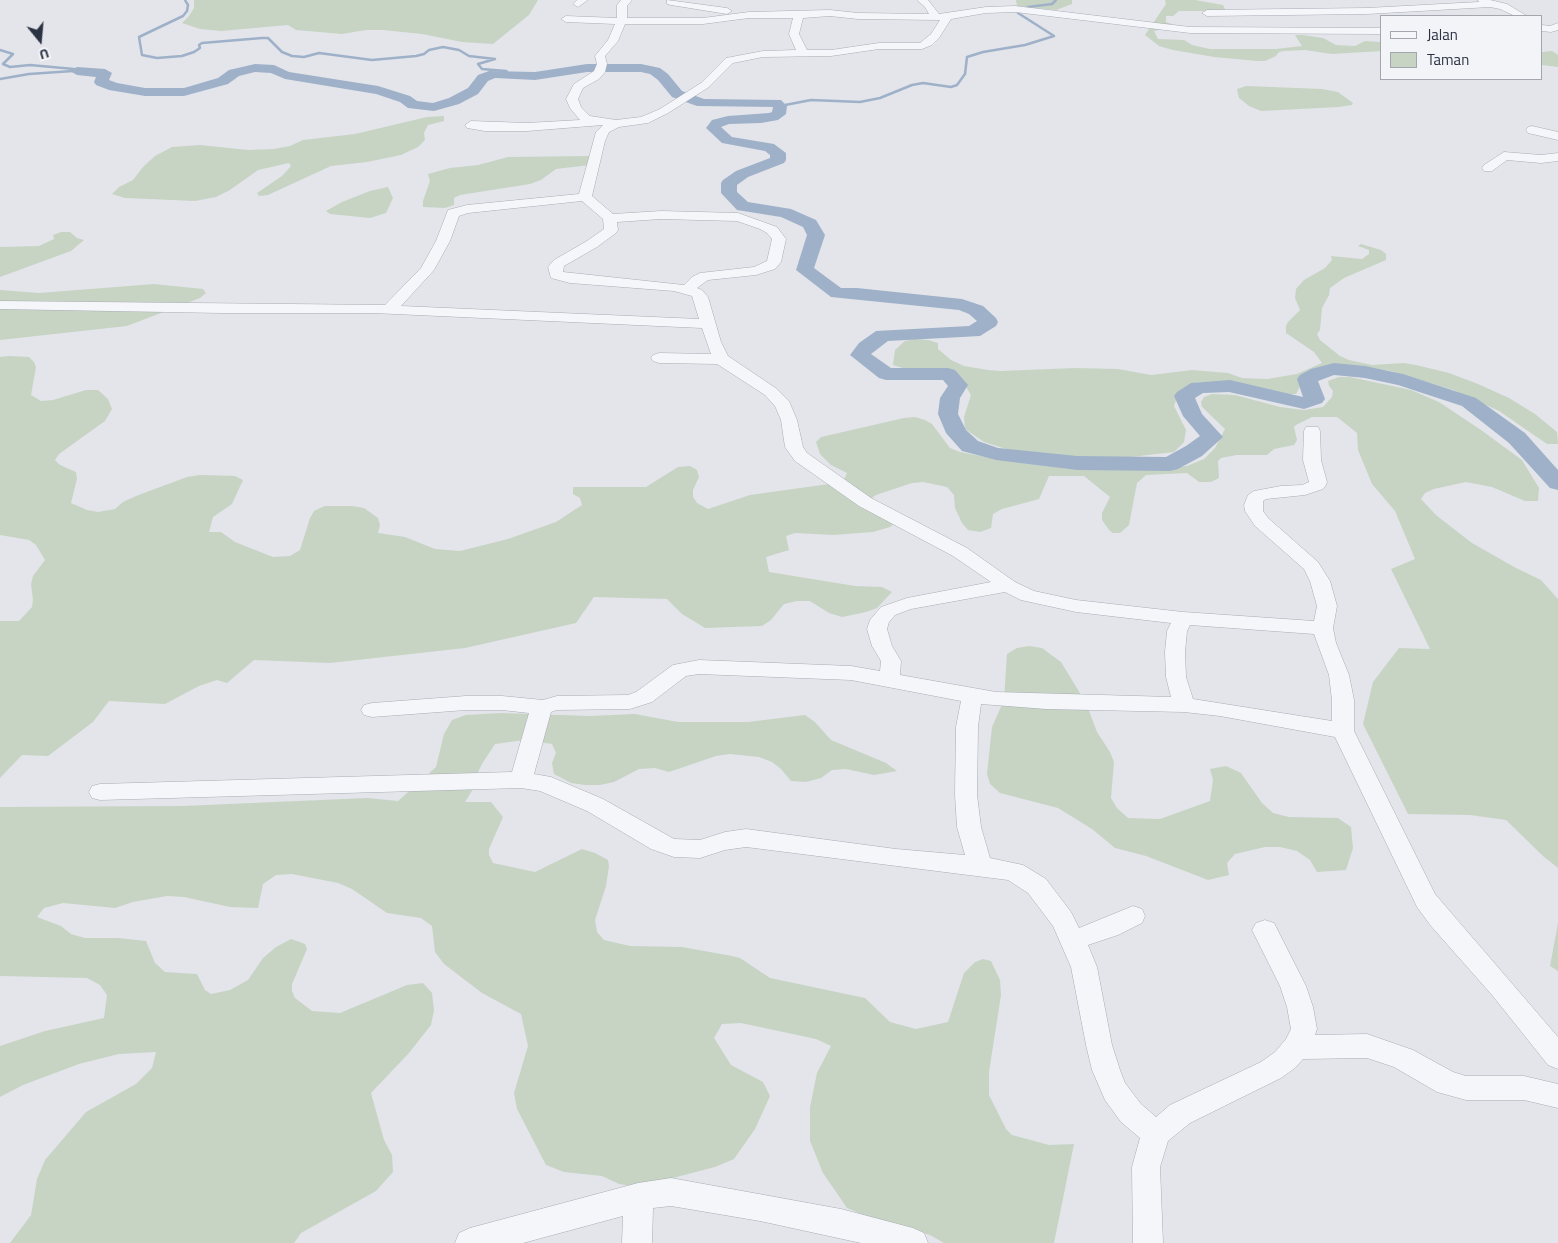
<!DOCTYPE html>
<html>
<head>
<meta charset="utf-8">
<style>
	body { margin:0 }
	#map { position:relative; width:1558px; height:1243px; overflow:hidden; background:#e3e5ea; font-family:"Titillium Web",sans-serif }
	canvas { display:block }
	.legend { position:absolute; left:1380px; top:15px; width:162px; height:65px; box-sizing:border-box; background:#f2f4f8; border:1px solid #a2a6af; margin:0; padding:6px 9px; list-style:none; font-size:15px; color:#2b3242 }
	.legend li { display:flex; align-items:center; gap:10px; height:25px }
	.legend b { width:25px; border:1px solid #a2a6af }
	.north { position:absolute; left:15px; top:15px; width:50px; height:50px; -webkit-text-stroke:4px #f2f4f8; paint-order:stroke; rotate:163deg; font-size:14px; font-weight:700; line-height:20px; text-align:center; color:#2b3242 }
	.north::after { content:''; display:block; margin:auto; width:18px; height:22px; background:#2b3242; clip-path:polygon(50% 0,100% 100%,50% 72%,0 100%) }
</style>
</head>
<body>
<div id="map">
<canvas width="1558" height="1243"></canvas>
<ul class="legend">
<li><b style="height:6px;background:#f5f6f9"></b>Jalan</li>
<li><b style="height:14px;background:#c7d4c4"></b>Taman</li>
</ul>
<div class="north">U</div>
</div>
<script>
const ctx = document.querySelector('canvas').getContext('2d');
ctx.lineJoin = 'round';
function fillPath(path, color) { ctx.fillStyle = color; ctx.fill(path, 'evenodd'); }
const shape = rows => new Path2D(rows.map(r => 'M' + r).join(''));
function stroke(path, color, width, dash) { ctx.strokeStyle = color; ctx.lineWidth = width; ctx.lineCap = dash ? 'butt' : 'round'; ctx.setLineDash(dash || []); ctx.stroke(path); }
fillPath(shape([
	[194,0,538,0,529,15,493,44,462,42,422,34,383,30,366,30,342,34,296,30,288,25,221,31,200,29,182,23,189,16,194,8],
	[1016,0,1072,0,1072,4,1056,10,1017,6],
	[1165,0,1195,0,1223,5,1226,11,1179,11,1173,16,1166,16,1166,22,1172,24,1167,28,1154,31,1158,39,1184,40,1192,45,1210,49,1276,49,1302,46,1295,35,1303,35,1323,38,1336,45,1355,46,1365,41,1380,42,1382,43,1382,51,1332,54,1305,50,1284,51,1279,52,1276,56,1265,61,1258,61,1214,57,1173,50,1159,46,1145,35,1166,4],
	[1552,51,1558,55,1558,67,1542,65,1542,52],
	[1246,86,1322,89,1338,92,1353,103,1352,105,1339,107,1261,111,1249,106,1239,98,1237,89],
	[444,116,444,121,428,125,424,133,425,140,418,147,401,155,367,162,331,166,268,195,259,196,257,193,282,176,291,166,289,163,258,170,230,190,216,197,195,201,125,198,112,194,119,187,133,180,143,167,155,156,172,147,200,145,248,150,274,149,290,146,303,140,355,134,427,117],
	[590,156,590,165,556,169,541,180,530,184,460,195,454,198,454,205,445,208,423,207,423,201,430,181,428,174,450,168,478,165,508,157],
	[388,187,393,198,386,213,370,218,330,214,326,211,342,202,370,191],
	[61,232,70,232,77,238,84,240,71,251,0,277,0,247,39,246,54,239,53,235],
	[1361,244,1381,250,1386,254,1386,260,1344,278,1330,288,1329,295,1322,308,1320,330,1317,334,1320,340,1340,356,1349,360,1372,365,1404,363,1416,365,1449,373,1478,384,1509,398,1535,414,1557,432,1558,444,1547,444,1499,411,1453,390,1391,371,1353,365,1327,369,1311,373,1304,379,1296,394,1273,394,1230,384,1200,382,1191,384,1176,400,1174,406,1186,430,1184,442,1174,452,1105,460,1025,455,984,442,965,429,964,417,971,395,960,377,945,369,909,370,893,365,895,350,905,341,915,339,928,340,938,343,938,349,951,360,964,366,988,370,1001,371,1075,368,1118,369,1151,375,1192,370,1228,373,1242,378,1267,379,1297,374,1322,363,1314,352,1286,333,1286,326,1288,322,1300,310,1295,298,1296,289,1304,280,1325,268,1332,260,1331,256,1362,259,1369,254,1369,250,1358,246],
	[154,284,203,289,206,293,200,298,127,326,0,340,0,290,39,293],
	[9,356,29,357,34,362,36,367,31,395,41,401,53,400,86,390,98,390,108,399,112,409,105,421,59,454,55,460,60,465,76,472,77,479,71,503,87,510,98,512,115,509,123,502,136,496,187,477,200,475,235,476,243,480,232,504,213,517,209,532,221,532,235,542,273,557,290,556,300,550,310,518,314,511,325,506,352,506,364,508,378,518,380,525,378,533,405,537,435,549,460,551,508,539,556,522,582,505,580,498,573,494,573,487,646,487,678,467,690,466,697,470,699,477,693,490,693,497,697,503,708,509,750,495,843,482,847,473,831,465,820,454,816,442,821,437,904,418,915,417,925,420,932,424,950,448,960,452,996,459,1071,469,1131,468,1143,470,1187,466,1204,459,1215,448,1225,429,1202,407,1201,402,1204,397,1212,394,1235,395,1280,407,1304,410,1323,407,1332,397,1333,391,1329,386,1328,381,1339,377,1350,377,1411,390,1439,402,1481,430,1522,460,1539,488,1538,501,1525,501,1492,487,1466,482,1434,489,1425,493,1421,499,1436,515,1472,543,1516,568,1541,580,1558,599,1558,868,1543,856,1506,820,1470,815,1408,814,1363,724,1373,682,1399,648,1430,649,1391,569,1415,559,1395,511,1372,484,1358,450,1357,433,1337,417,1312,417,1296,425,1294,427,1297,440,1294,445,1274,449,1267,455,1237,455,1221,458,1218,461,1219,478,1211,482,1199,482,1187,473,1146,475,1137,483,1129,525,1120,533,1113,533,1109,530,1102,520,1102,513,1110,497,1084,476,1049,476,1039,499,1002,509,993,514,991,528,980,532,968,530,962,523,955,508,954,495,947,487,923,482,912,483,876,495,861,506,894,524,890,527,873,532,833,535,795,533,786,536,789,550,766,557,769,572,855,586,882,587,892,592,877,608,866,612,842,617,829,613,810,601,797,601,784,604,771,620,762,626,705,628,682,614,667,599,594,597,576,623,465,648,330,663,254,660,227,683,217,680,199,686,165,704,109,701,93,722,48,756,22,755,0,778,0,621,19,621,32,607,33,600,31,584,33,576,45,560,36,545,29,540,0,535,0,357],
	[1029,646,1042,648,1061,662,1086,703,1097,732,1110,752,1114,762,1111,798,1117,808,1128,818,1160,819,1210,801,1213,780,1210,769,1226,766,1241,773,1262,803,1273,813,1289,817,1338,818,1351,827,1353,848,1346,870,1317,872,1310,860,1297,851,1280,847,1265,847,1235,854,1227,863,1229,875,1208,880,1146,856,1115,848,1092,829,1058,808,1000,793,990,784,987,774,992,727,1004,700,1007,654,1017,648],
	[501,713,590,716,635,714,678,722,748,722,805,715,815,722,831,740,886,763,897,771,874,775,846,769,832,770,821,778,806,782,791,781,781,769,772,762,759,757,730,754,716,756,669,772,655,768,639,769,614,782,600,785,585,785,571,783,554,774,552,763,556,753,552,744,524,740,495,744,482,764,477,774,475,786,465,802,491,802,503,817,489,849,489,855,493,863,535,872,582,849,595,853,608,860,609,866,606,886,595,920,597,932,604,940,630,946,682,947,732,956,740,958,770,978,865,998,890,1022,916,1029,948,1022,964,973,975,962,983,959,991,961,1000,980,1001,995,989,1072,989,1095,1006,1129,1012,1135,1049,1145,1074,1144,1054,1243,944,1243,930,1235,873,1219,847,1208,823,1173,810,1141,810,1107,817,1073,831,1046,816,1039,741,1023,722,1024,714,1038,731,1065,763,1082,770,1096,755,1129,734,1159,715,1167,638,1187,619,1184,602,1176,564,1172,546,1165,517,1109,514,1093,528,1046,521,1014,482,993,444,964,435,952,432,926,421,918,387,913,352,889,338,883,292,874,276,875,263,884,258,908,230,907,184,897,167,896,133,902,115,908,63,903,44,908,37,917,61,926,71,934,85,938,118,938,146,941,155,963,165,972,197,974,205,990,211,994,230,990,248,980,263,958,276,947,291,939,305,944,307,949,292,984,292,991,295,998,312,1011,340,1013,407,985,423,983,432,993,434,1010,431,1025,409,1053,371,1093,384,1140,392,1155,393,1172,376,1191,301,1233,294,1243,10,1243,31,1215,37,1179,45,1160,86,1112,136,1084,152,1068,156,1052,119,1054,79,1064,23,1085,0,1097,0,1046,45,1031,104,1018,107,995,100,985,87,978,0,976,0,807,183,806,367,798,398,801,436,767,444,734,452,720,466,715],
	[1558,923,1558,971,1550,966]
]), '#c7d4c4');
stroke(shape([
	[185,0,188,5,187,11,183,16,139,37,142,55,157,58,182,56,194,52,200,48,199,45,202,43,262,38,268,38,282,52,292,56,304,57,319,53,372,60,416,56,424,54,429,50,443,47,459,50,469,56,495,59,478,64,482,69,506,71,511,76],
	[0,50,13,54,3,64,10,67,30,65,74,69,77,71],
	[0,79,29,74,73,71],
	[780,106,811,100,860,102,880,98,912,85,923,83,951,87,957,85,965,74,967,57,983,52,1025,45,1054,36,1018,13,1028,7,1052,4,1056,0]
]), '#9fb1c9', 2.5);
fillPath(shape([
	[255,64,274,65,289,72,378,86,410,96,417,101,433,103,449,98,468,88,478,75,489,71,535,72,587,64,641,64,660,68,668,74,682,91,704,99,781,100,787,106,786,114,778,120,761,123,729,124,721,127,732,137,774,144,786,153,786,160,784,163,748,177,737,185,737,192,748,202,791,209,816,220,825,235,814,268,841,288,857,288,962,299,983,306,996,318,998,322,996,326,980,336,888,341,871,354,891,368,948,368,955,370,968,385,960,398,958,414,966,430,978,441,998,448,1077,456,1166,457,1186,446,1200,436,1183,416,1174,396,1177,392,1191,383,1230,380,1303,397,1297,379,1300,375,1311,369,1334,363,1365,366,1403,374,1476,398,1525,433,1558,470,1558,490,1550,488,1509,443,1462,406,1398,385,1365,378,1334,375,1318,381,1325,399,1322,403,1304,409,1229,392,1203,393,1195,398,1202,414,1223,437,1202,456,1178,469,1170,471,1077,470,996,460,962,451,946,433,938,414,940,398,948,386,943,380,886,380,879,378,850,355,859,343,876,331,969,326,977,321,969,314,959,310,831,297,796,270,807,235,803,227,781,217,737,210,721,193,721,183,723,180,736,171,770,158,770,155,765,151,722,143,706,128,712,120,728,116,769,113,772,112,773,107,697,106,672,97,658,80,650,74,641,72,587,72,535,80,495,78,488,81,478,94,459,104,434,111,408,108,400,102,376,94,285,79,271,73,255,72,239,76,228,84,184,96,145,96,109,90,96,85,94,82,96,77,77,75,70,71,77,67,105,69,112,73,109,80,117,83,145,88,184,88,218,78,229,70,255,64]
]), '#9fb1c9');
const minor = shape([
	[577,0,588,0,578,7,573,4,577,0],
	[621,0,632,0,627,6,627,18,703,18,749,12,830,10,858,13,929,14,925,7,917,0,928,0,939,14,986,7,1015,6,1190,27,1382,28,1382,34,1190,33,1015,12,986,13,951,19,939,38,932,45,922,49,879,49,831,56,763,57,733,63,709,87,668,113,648,123,619,127,609,132,605,141,592,196,613,214,661,211,738,213,777,227,786,239,781,262,775,269,756,275,708,280,697,288,702,290,708,297,721,342,728,356,777,389,789,401,797,420,803,447,807,453,871,498,967,548,1015,582,1034,591,1076,600,1183,612,1314,621,1317,606,1310,581,1304,569,1255,526,1245,511,1244,505,1248,495,1254,491,1281,486,1302,485,1309,482,1303,460,1304,431,1306,427,1318,427,1320,431,1321,460,1327,482,1326,485,1323,489,1305,495,1266,499,1263,501,1263,511,1268,518,1318,562,1330,581,1337,606,1333,628,1336,643,1349,675,1354,700,1354,731,1435,894,1558,1037,1558,1069,1548,1065,1492,995,1431,926,1417,907,1335,737,1220,716,1184,712,1046,709,981,704,978,727,977,795,981,827,990,858,1023,865,1046,879,1071,912,1079,928,1133,906,1142,909,1145,916,1142,923,1118,935,1088,945,1097,967,1112,1045,1120,1070,1125,1083,1141,1104,1156,1117,1170,1105,1261,1062,1275,1052,1286,1039,1291,1029,1287,1007,1280,986,1252,930,1256,923,1265,920,1274,923,1306,986,1313,1007,1317,1029,1315,1035,1367,1034,1413,1050,1453,1072,1466,1076,1524,1076,1558,1084,1558,1108,1524,1100,1466,1100,1437,1092,1394,1067,1367,1058,1303,1059,1295,1068,1281,1078,1190,1123,1168,1141,1160,1167,1163,1243,1133,1243,1132,1167,1140,1138,1121,1122,1105,1100,1092,1070,1086,1045,1071,967,1053,926,1028,893,1008,880,746,847,725,850,700,858,674,857,651,849,587,811,540,791,521,788,100,800,92,798,89,792,92,786,100,784,512,772,529,713,502,710,466,710,372,717,364,715,361,710,364,705,372,703,466,696,502,696,543,700,557,696,628,695,636,692,673,665,699,660,851,666,880,671,881,661,872,646,867,629,870,620,881,607,907,598,991,582,953,556,859,506,795,461,785,447,781,420,775,406,765,395,717,364,659,363,653,361,651,358,653,355,659,353,711,354,702,328,373,313,222,313,0,309,0,301,385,305,421,268,436,241,448,210,467,205,579,194,596,132,603,125,527,131,485,131,467,128,465,125,471,121,527,123,580,120,570,108,566,99,574,84,594,71,597,64,595,56,608,40,615,24,566,22,561,19,566,16,617,18,617,5,621,0],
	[830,16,858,19,940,20,931,34,920,43,879,43,831,50,807,50,799,34,803,18,830,16],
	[749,18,793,18,789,34,796,50,763,51,726,58,701,83,660,109,641,117,616,120,590,116,581,107,578,99,583,88,599,79,605,72,607,64,605,56,618,41,625,24,703,24,749,18],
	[582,201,603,219,604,229,587,241,554,260,548,267,551,278,570,283,674,291,692,296,699,319,401,306,434,270,450,241,459,216,468,213,582,201],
	[661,219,737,221,760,229,767,233,772,239,767,261,754,267,700,273,692,277,684,285,563,272,564,266,597,247,616,233,618,230,617,222,661,219],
	[1005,592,1021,600,1076,612,1171,623,1167,631,1165,652,1166,677,1171,697,996,692,900,675,901,661,892,646,887,629,889,622,895,615,911,609,1005,592],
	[1190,625,1314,634,1329,675,1332,700,1332,721,1193,699,1186,677,1185,652,1187,631,1190,625],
	[699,674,851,680,961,701,956,727,955,795,957,827,965,855,896,849,746,829,725,832,700,840,674,839,603,799,551,777,534,774,551,712,557,710,630,709,652,702,686,676,699,674],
	[667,0,727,8,732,11,727,14,671,5,667,4,667,0],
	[1478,0,1490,0,1507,4,1527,16,1515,16,1500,9,1490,7,1367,14,1207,16,1202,13,1207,10,1367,8,1479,2,1478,0],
	[1558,23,1558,30,1551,32,1542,31,1542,25,1550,26,1558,23],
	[1532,126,1558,132,1558,140,1528,133,1526,130,1528,127,1532,126],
	[1504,152,1541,155,1558,153,1558,161,1541,163,1507,160,1492,171,1484,171,1482,168,1484,165,1504,152],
	[671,1178,841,1209,913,1228,924,1233,928,1243,861,1243,760,1221,671,1206,653,1208,652,1243,622,1243,623,1216,523,1243,455,1243,459,1233,470,1228,638,1183,671,1178]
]);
stroke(minor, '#a8acb4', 1);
fillPath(minor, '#f5f6f9');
</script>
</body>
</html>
